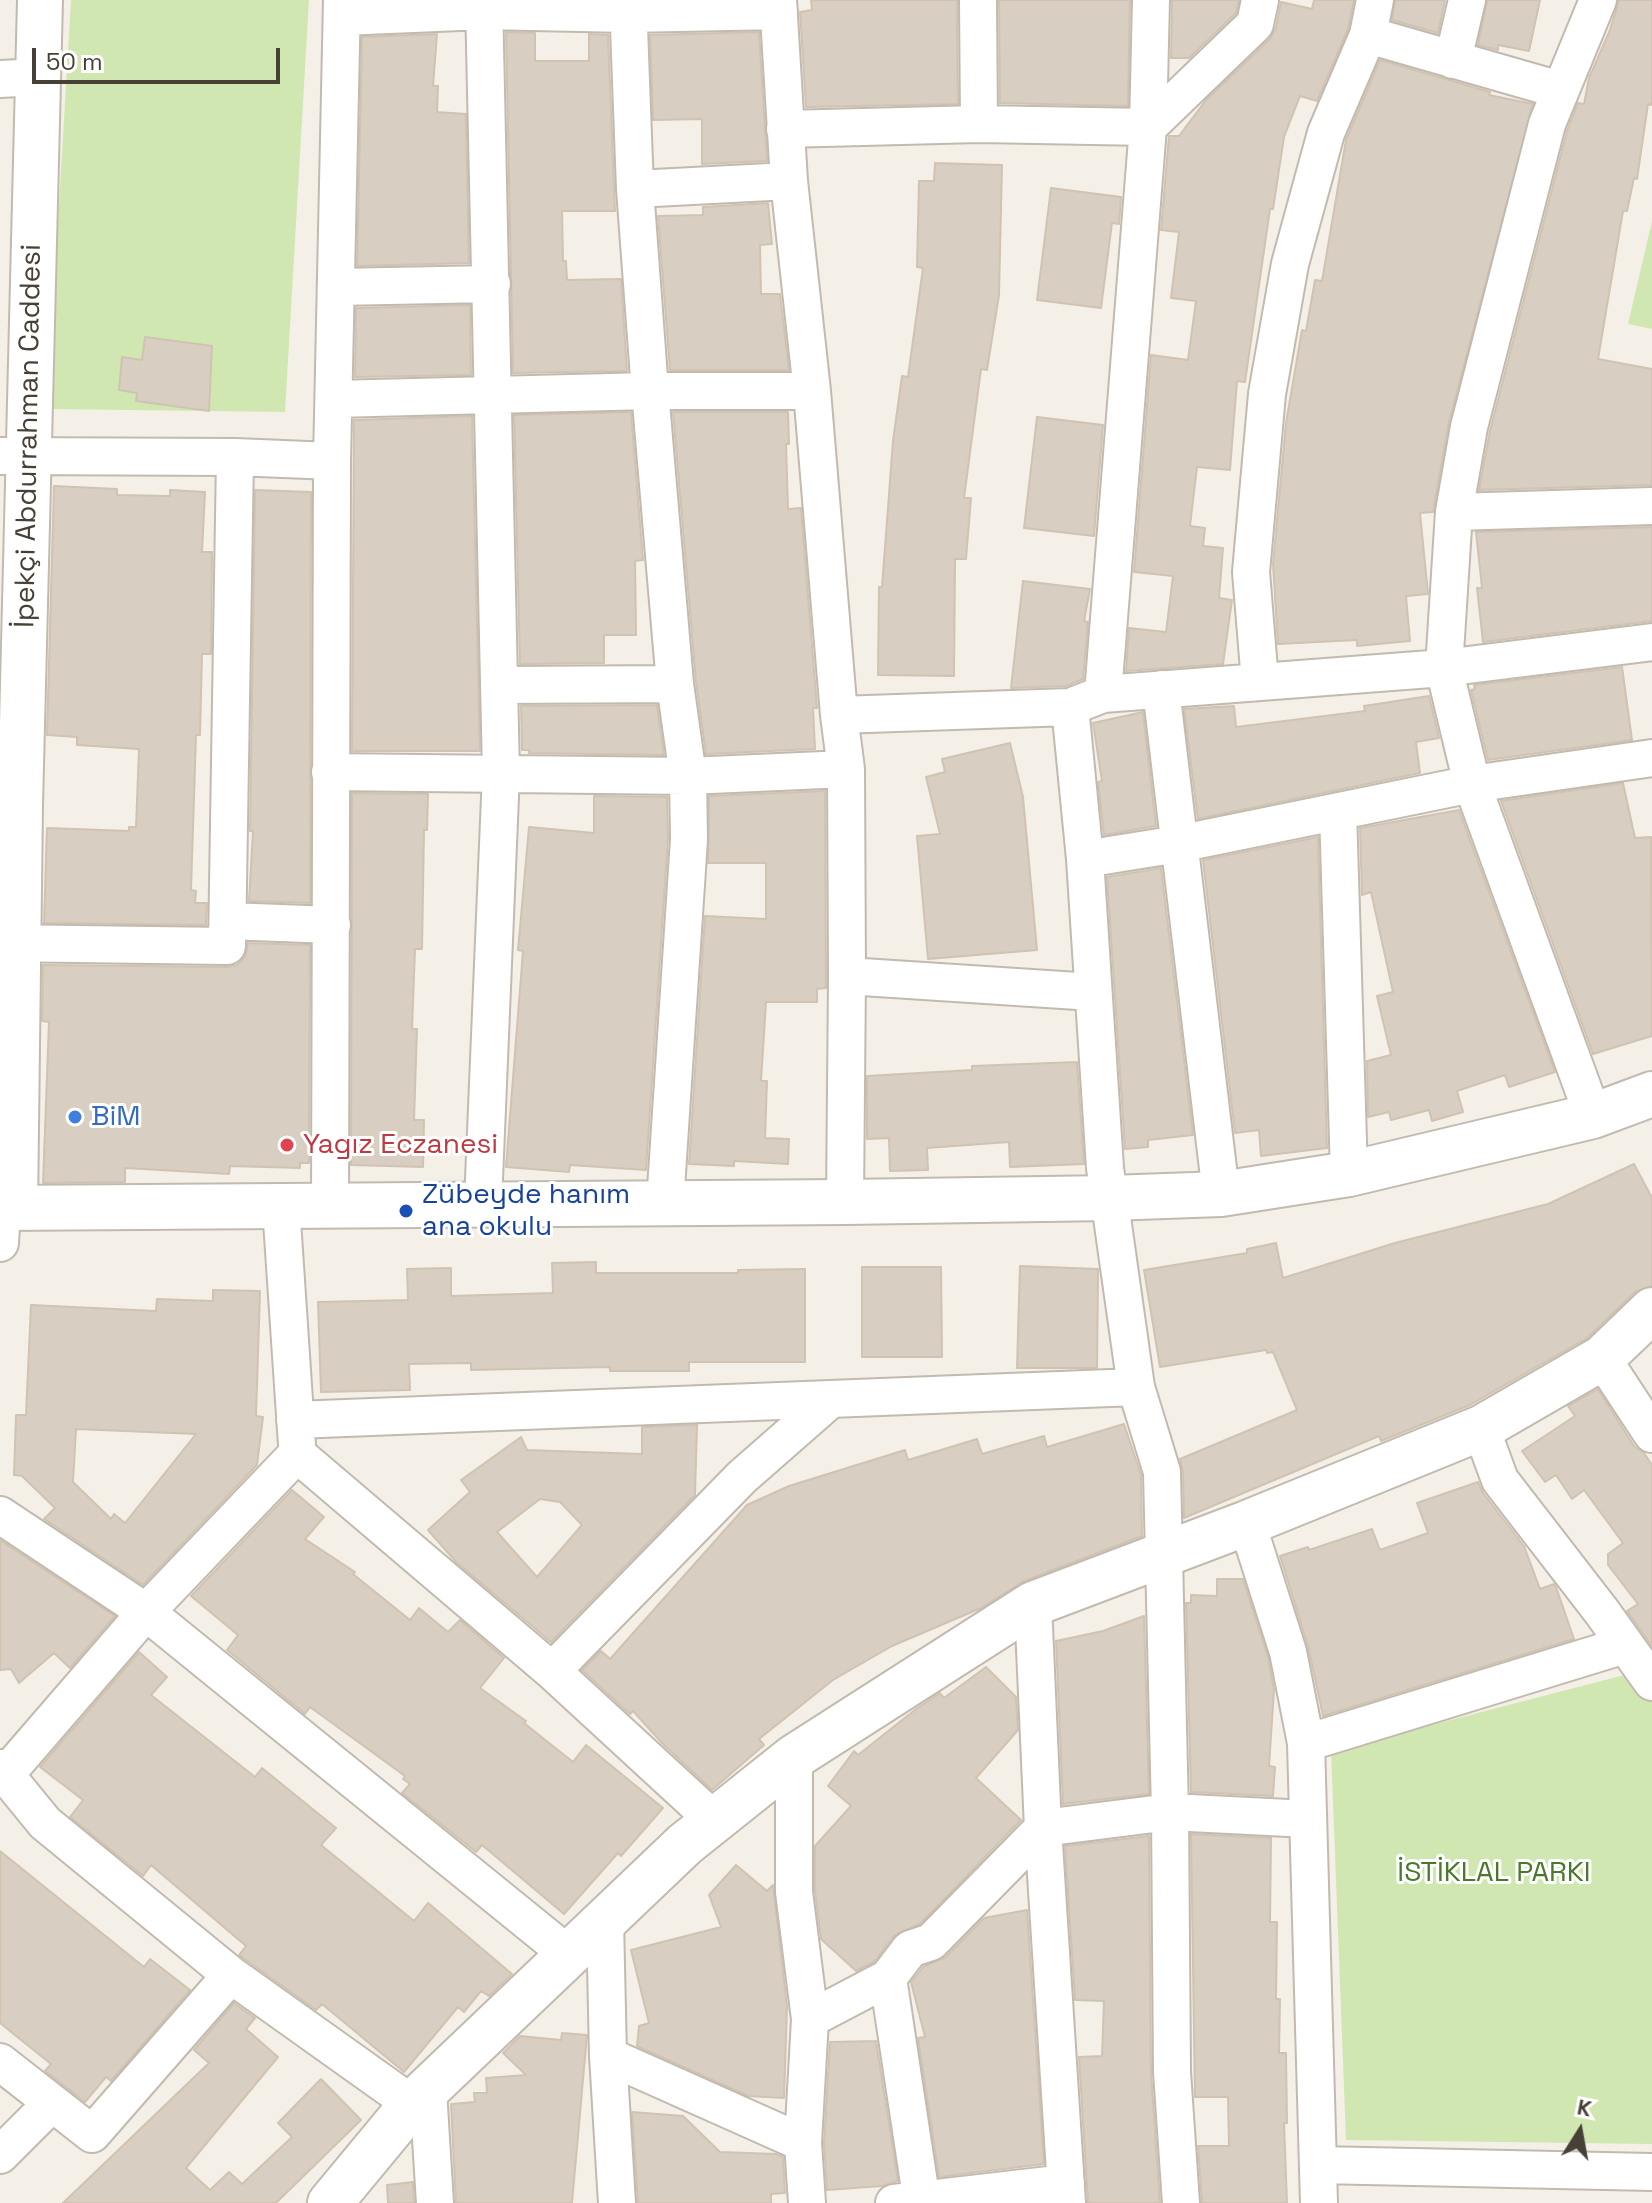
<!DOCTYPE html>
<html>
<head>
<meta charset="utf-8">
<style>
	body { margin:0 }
	#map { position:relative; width:1652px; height:2203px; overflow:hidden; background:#f4f0e8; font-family:"Space Grotesk",sans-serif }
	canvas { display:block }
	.north { position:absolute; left:1540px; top:2091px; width:80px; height:80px; -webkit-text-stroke:6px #fff; paint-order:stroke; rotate:11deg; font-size:22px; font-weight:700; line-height:32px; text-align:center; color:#474037 }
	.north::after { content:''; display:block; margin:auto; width:28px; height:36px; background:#474037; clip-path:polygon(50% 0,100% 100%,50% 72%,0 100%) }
	.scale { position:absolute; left:32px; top:48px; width:248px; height:36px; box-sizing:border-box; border:4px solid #474037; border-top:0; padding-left:10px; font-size:24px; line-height:28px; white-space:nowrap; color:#474037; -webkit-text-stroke:6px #fff; paint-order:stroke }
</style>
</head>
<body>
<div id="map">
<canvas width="1652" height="2203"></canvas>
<div class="north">K</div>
<div class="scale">50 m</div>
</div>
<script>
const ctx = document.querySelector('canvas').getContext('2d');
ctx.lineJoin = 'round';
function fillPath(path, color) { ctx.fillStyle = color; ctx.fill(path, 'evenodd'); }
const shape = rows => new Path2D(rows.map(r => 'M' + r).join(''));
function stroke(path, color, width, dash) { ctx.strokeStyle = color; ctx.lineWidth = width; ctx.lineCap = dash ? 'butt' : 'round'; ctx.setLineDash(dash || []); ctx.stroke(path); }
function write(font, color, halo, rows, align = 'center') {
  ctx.font = font + ' "Space Grotesk",sans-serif'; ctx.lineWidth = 6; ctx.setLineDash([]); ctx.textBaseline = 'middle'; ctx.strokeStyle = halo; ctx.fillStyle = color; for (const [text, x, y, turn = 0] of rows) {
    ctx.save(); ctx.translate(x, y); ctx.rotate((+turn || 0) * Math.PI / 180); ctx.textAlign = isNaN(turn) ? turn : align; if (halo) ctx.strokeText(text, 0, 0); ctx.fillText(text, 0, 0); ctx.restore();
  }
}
fillPath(shape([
	[71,0,309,0,285,412,47,409],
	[1652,221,1652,329,1628,324],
	[1632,1673,1652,1691,1652,2144,1346,2140,1331,1751]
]), '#d1e7b2');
const building = shape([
	[811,0,957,0,958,104,806,107,800,12,812,10,811,0],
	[999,0,1130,0,1128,106,1000,103,999,0],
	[1172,0,1239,0,1236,13,1189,58,1171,58,1172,0],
	[1314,0,1354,0,1348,29,1317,101,1300,96,1284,137,1273,209,1270,209,1245,382,1237,381,1230,470,1197,467,1190,526,1205,528,1203,546,1223,548,1219,598,1232,600,1223,664,1126,671,1129,628,1166,632,1173,576,1134,572,1151,355,1188,360,1196,301,1171,298,1179,232,1161,230,1169,136,1179,136,1206,100,1270,39,1276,28,1281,2,1312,9,1314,0],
	[1395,0,1445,0,1438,33,1392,20,1395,0],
	[1487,0,1540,0,1529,51,1498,45,1498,50,1478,45,1487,0],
	[1619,0,1652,0,1652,105,1648,104,1637,179,1634,178,1627,211,1623,211,1598,359,1652,369,1652,485,1479,490,1490,431,1567,131,1578,103,1584,104,1589,78,1610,30,1619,0],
	[506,32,535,33,535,61,589,61,589,34,608,35,615,211,562,211,563,261,566,261,567,280,621,279,627,371,513,373,506,32],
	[759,32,767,161,702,164,702,119,653,120,650,35,759,32],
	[437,34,433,86,438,86,437,112,466,114,469,263,357,266,362,37,437,34],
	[1380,60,1490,92,1489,95,1533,104,1449,422,1433,512,1420,513,1428,594,1406,596,1410,641,1357,646,1357,640,1278,644,1273,564,1286,423,1302,330,1306,331,1315,280,1322,281,1346,140,1380,60],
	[935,163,1002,165,999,295,987,370,981,369,964,498,971,498,966,559,955,559,954,676,878,675,879,587,882,587,893,441,902,376,908,377,923,268,917,267,919,181,934,181,935,163],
	[1051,188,1121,197,1119,224,1112,223,1101,308,1037,300,1051,188],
	[768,203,772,244,760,245,761,294,780,294,789,370,670,370,658,216,703,215,703,207,768,203],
	[470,305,471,375,355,377,356,308,470,305],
	[145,337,212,346,209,411,136,401,137,393,119,390,122,357,142,360,145,337],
	[631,412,643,560,635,561,636,635,604,635,604,663,520,664,514,415,631,412],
	[673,412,788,412,789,444,786,444,788,509,801,508,817,708,813,708,815,749,706,754,696,682,673,412],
	[472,416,480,751,352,751,354,420,472,416],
	[1037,417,1103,425,1094,536,1024,528,1037,417],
	[54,486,117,489,117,495,170,496,170,490,205,492,202,552,212,552,211,654,202,654,200,735,196,735,191,890,196,891,195,903,207,903,206,925,44,923,47,828,129,831,129,827,136,827,139,749,77,745,77,737,47,735,54,486],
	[255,490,311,492,310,903,249,901,253,831,250,831,255,490],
	[1652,527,1652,621,1483,642,1477,588,1482,588,1476,532,1652,527],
	[1023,581,1090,589,1084,621,1088,622,1083,679,1066,686,1011,688,1023,581],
	[1622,667,1632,740,1488,760,1471,690,1475,689,1474,685,1622,667],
	[1429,696,1439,738,1416,742,1420,773,1198,819,1184,709,1234,706,1236,727,1365,711,1364,706,1429,696],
	[657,705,664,755,529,753,529,750,522,750,521,706,657,705],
	[1143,712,1156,826,1104,835,1098,782,1102,781,1093,723,1143,712],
	[1010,743,1023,797,1037,950,928,959,917,836,940,834,926,777,945,772,942,759,1010,743],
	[1623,783,1635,838,1651,837,1652,1036,1593,1054,1501,801,1623,783],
	[825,791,826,988,817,989,817,1002,766,1002,761,1081,767,1081,765,1138,789,1139,788,1164,734,1161,734,1166,689,1164,705,916,766,919,766,863,708,863,709,796,825,791],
	[352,793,428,794,427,830,424,830,422,949,415,949,412,1029,417,1029,414,1120,424,1120,423,1167,351,1165,352,793],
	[594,796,667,797,668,838,646,1170,570,1165,569,1172,506,1167,523,951,518,950,529,827,594,833,594,796],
	[1459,810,1555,1072,1509,1087,1505,1075,1457,1091,1463,1112,1432,1121,1429,1110,1391,1120,1389,1112,1368,1117,1367,1061,1391,1055,1377,996,1393,992,1371,892,1362,895,1360,828,1459,810],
	[1318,837,1327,1148,1261,1156,1259,1130,1235,1133,1203,860,1318,837],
	[1161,868,1193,1135,1148,1140,1148,1147,1125,1149,1107,877,1161,868],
	[248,943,310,945,309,1163,300,1163,300,1168,230,1166,229,1174,125,1168,125,1182,43,1183,49,1022,42,1021,43,965,227,967,237,965,245,957,248,943],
	[1077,1062,1084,1164,1010,1167,1009,1142,927,1148,928,1170,890,1171,889,1138,867,1139,867,1076,972,1070,972,1066,1077,1062],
	[1634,1164,1652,1198,1652,1286,1635,1292,1587,1338,1470,1405,1381,1441,1379,1436,1184,1518,1183,1472,1180,1459,1297,1410,1273,1352,1267,1353,1266,1350,1160,1367,1144,1270,1247,1253,1247,1249,1276,1243,1283,1278,1395,1243,1548,1204,1634,1164],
	[596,1262,596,1273,738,1273,738,1270,805,1269,805,1362,689,1362,689,1371,610,1371,610,1367,471,1370,471,1363,409,1364,410,1390,321,1392,318,1302,408,1300,407,1269,451,1268,451,1296,553,1293,552,1263,596,1262],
	[1020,1266,1098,1269,1097,1368,1017,1368,1020,1266],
	[862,1267,941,1267,942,1357,862,1357,862,1267],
	[213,1290,260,1291,256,1416,263,1417,257,1465,143,1585,44,1519,55,1508,22,1476,14,1475,16,1415,26,1415,31,1305,156,1311,157,1299,213,1301,213,1290],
	[76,1429,196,1434,125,1523,114,1514,111,1519,73,1482,76,1429],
	[1598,1389,1634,1446,1644,1453,1652,1465,1652,1646,1627,1611,1638,1604,1608,1565,1608,1554,1623,1543,1584,1490,1572,1499,1556,1475,1545,1482,1522,1451,1575,1416,1568,1406,1598,1389],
	[1124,1424,1141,1475,1142,1536,1024,1581,981,1608,892,1646,833,1680,759,1739,764,1745,712,1790,663,1744,633,1711,630,1714,582,1670,601,1651,610,1659,747,1505,789,1486,905,1450,908,1460,977,1439,982,1454,1044,1436,1047,1447,1124,1424],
	[697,1425,695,1495,551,1642,456,1562,428,1530,470,1492,461,1480,521,1437,527,1450,642,1454,642,1427,697,1425],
	[540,1499,560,1502,582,1525,537,1577,497,1532,540,1499],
	[1478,1482,1483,1493,1524,1546,1540,1589,1554,1584,1556,1587,1574,1639,1323,1716,1308,1646,1280,1556,1308,1547,1309,1550,1372,1529,1380,1550,1428,1533,1417,1503,1478,1482],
	[292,1490,324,1517,305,1539,355,1572,353,1574,410,1620,419,1608,448,1632,460,1620,504,1658,480,1688,526,1721,524,1723,573,1762,586,1745,663,1808,621,1856,618,1853,564,1914,482,1845,476,1852,402,1793,410,1784,403,1779,405,1776,310,1707,305,1714,227,1650,238,1635,191,1596,292,1490],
	[0,1540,115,1616,70,1668,54,1653,19,1683,11,1669,0,1670,0,1540],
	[1217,1579,1243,1579,1268,1657,1274,1690,1269,1766,1275,1767,1273,1796,1191,1792,1186,1603,1191,1603,1191,1595,1217,1596,1217,1579],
	[1144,1616,1149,1794,1063,1804,1056,1641,1103,1631,1144,1616],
	[139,1652,167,1677,151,1695,255,1777,262,1768,336,1828,321,1845,414,1921,428,1903,512,1974,489,1996,481,1991,464,2012,458,2007,404,2072,322,2004,316,2010,239,1955,246,1946,151,1865,143,1876,70,1817,83,1800,40,1767,139,1652],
	[986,1667,1016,1697,1018,1730,976,1778,1021,1820,920,1924,894,1936,874,1962,856,1971,821,1939,815,1891,815,1846,851,1806,828,1786,854,1751,858,1755,916,1709,940,1693,944,1698,986,1667],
	[1191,1834,1271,1838,1270,1922,1277,1922,1276,1999,1280,1999,1279,2053,1286,2053,1287,2123,1284,2123,1287,2203,1202,2203,1198,2146,1229,2146,1228,2097,1195,2097,1191,1834],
	[1149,1836,1151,2072,1160,2203,1088,2203,1079,2057,1102,2056,1104,2001,1075,2000,1065,1846,1149,1836],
	[0,1851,144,1967,150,1959,190,1990,111,2081,106,2077,85,2102,45,2071,51,2064,0,2023,0,1851],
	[736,1865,767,1891,773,1885,787,2006,784,2098,748,2096,637,2046,639,2026,649,2023,631,1950,721,1927,709,1895,736,1865],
	[1027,1910,1044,2164,939,2177,918,2038,925,2037,911,1982,923,1967,946,1957,984,1918,1027,1910],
	[234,2003,255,2018,246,2029,278,2057,186,2168,210,2190,229,2172,242,2184,292,2137,278,2123,321,2079,361,2120,276,2203,63,2203,209,2063,194,2050,234,2003],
	[562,2033,587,2035,572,2203,456,2203,451,2104,475,2102,474,2093,487,2093,486,2078,526,2075,503,2053,520,2036,561,2040,562,2033],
	[876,2041,898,2181,882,2186,827,2190,824,2143,830,2042,876,2041],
	[632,2112,683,2116,720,2152,776,2154,783,2157,785,2193,771,2194,771,2203,638,2203,632,2112],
	[413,2182,414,2203,388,2203,387,2185,413,2182]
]);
fillPath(building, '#d8cec1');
stroke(building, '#d0c3b1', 2);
const minor = shape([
	[628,0,635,189,650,391,675,684,688,776,689,839,665,1204],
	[778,0,789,181,812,391,839,715,846,769,847,976,1093,992],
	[978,0,979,124],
	[342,17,484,11,628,14,779,11],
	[1368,35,1560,90],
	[1453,60,1467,0],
	[0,79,38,77],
	[785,129,979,124,1148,127,1255,24,1260,0],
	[635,189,789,181],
	[336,287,492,284],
	[334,399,650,391,812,391],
	[0,456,235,457,332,461],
	[1454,512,1652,506],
	[1260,682,1251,572,1267,394,1290,264,1326,133,1368,35,1375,0],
	[501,685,675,684],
	[1161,689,1221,1194],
	[1103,694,1148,127,1151,0],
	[839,715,1070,707,1103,694,1444,668,1652,642],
	[330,772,688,776,846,769],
	[1338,811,1349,1174],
	[1085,859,1178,844,1472,784,1652,758],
	[228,921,332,925],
	[0,943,227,946,235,457],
	[1593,1116,1472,784,1444,668,1454,512,1469,427,1547,124,1598,0],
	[845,1202,847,976],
	[483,1203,501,773,484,0],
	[281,1206,297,1445],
	[330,1206,332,461,342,0],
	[0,1243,2,1208],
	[1602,1358,1652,1434],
	[1136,1387,1162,1472,1170,1812,1172,2072,1181,2203],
	[295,1420,1136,1387,1105,1168,1085,859,1070,707],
	[1481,1428,1500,1480,1602,1612,1652,1682],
	[0,1515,146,1612,569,1955],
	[1247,1523,1288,1652,1306,1743,1319,2203],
	[1033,1604,1043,1828,1067,2203],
	[552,1671,742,1477,831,1399],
	[1306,1743,1625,1645],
	[794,1757,794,1892,810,2019,803,2143,807,2203],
	[0,1768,45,1823,231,1975,412,2104],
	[6,1774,146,1612,297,1454,552,1671,715,1821],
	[605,1920,608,2056,617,2203],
	[888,1978,922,2203],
	[810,2019,888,1978,910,1949,931,1942,1043,1828,1170,1812,1308,1819],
	[608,2056,803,2143],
	[0,2062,92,2134,231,1975],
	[428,2090,435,2203],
	[0,2155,52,2103],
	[1318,2165,1652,2172],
	[894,2203,1066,2183]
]);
const tertiary = shape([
	[0,1208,845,1202,1110,1198,1221,1194,1349,1174,1593,1116,1652,1094],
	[15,1208,20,805,40,0],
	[330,2203,412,2104,685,1844,794,1757,1033,1604,1247,1523,1481,1428,1602,1358,1652,1310]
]);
stroke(minor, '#c2baae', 40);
stroke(tertiary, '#c2baae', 48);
stroke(minor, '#fff', 36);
stroke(tertiary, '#fff', 44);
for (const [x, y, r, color] of [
	[75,1117,8,"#3f7fe0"],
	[287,1145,8,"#e0444e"],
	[406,1211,8,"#1a4fb4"]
]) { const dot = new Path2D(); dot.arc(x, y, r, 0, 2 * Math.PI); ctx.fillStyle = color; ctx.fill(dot); stroke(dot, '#fff', 3); }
write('28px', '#474037', '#fff', [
	["İpekçi Abdurrahman Caddesi",29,436,-89]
]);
write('28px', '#366cbe', '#fff', [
	["BiM",91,1117]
], 'left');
write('28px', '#be3a42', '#fff', [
	["Yagız Eczanesi",303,1145]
], 'left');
write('28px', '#164399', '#fff', [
	["Zübeyde hanım",422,1195],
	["ana okulu",422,1227]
], 'left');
write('28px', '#4b792b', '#fff', [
	["İSTİKLAL PARKI",1494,1873]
]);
</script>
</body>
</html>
